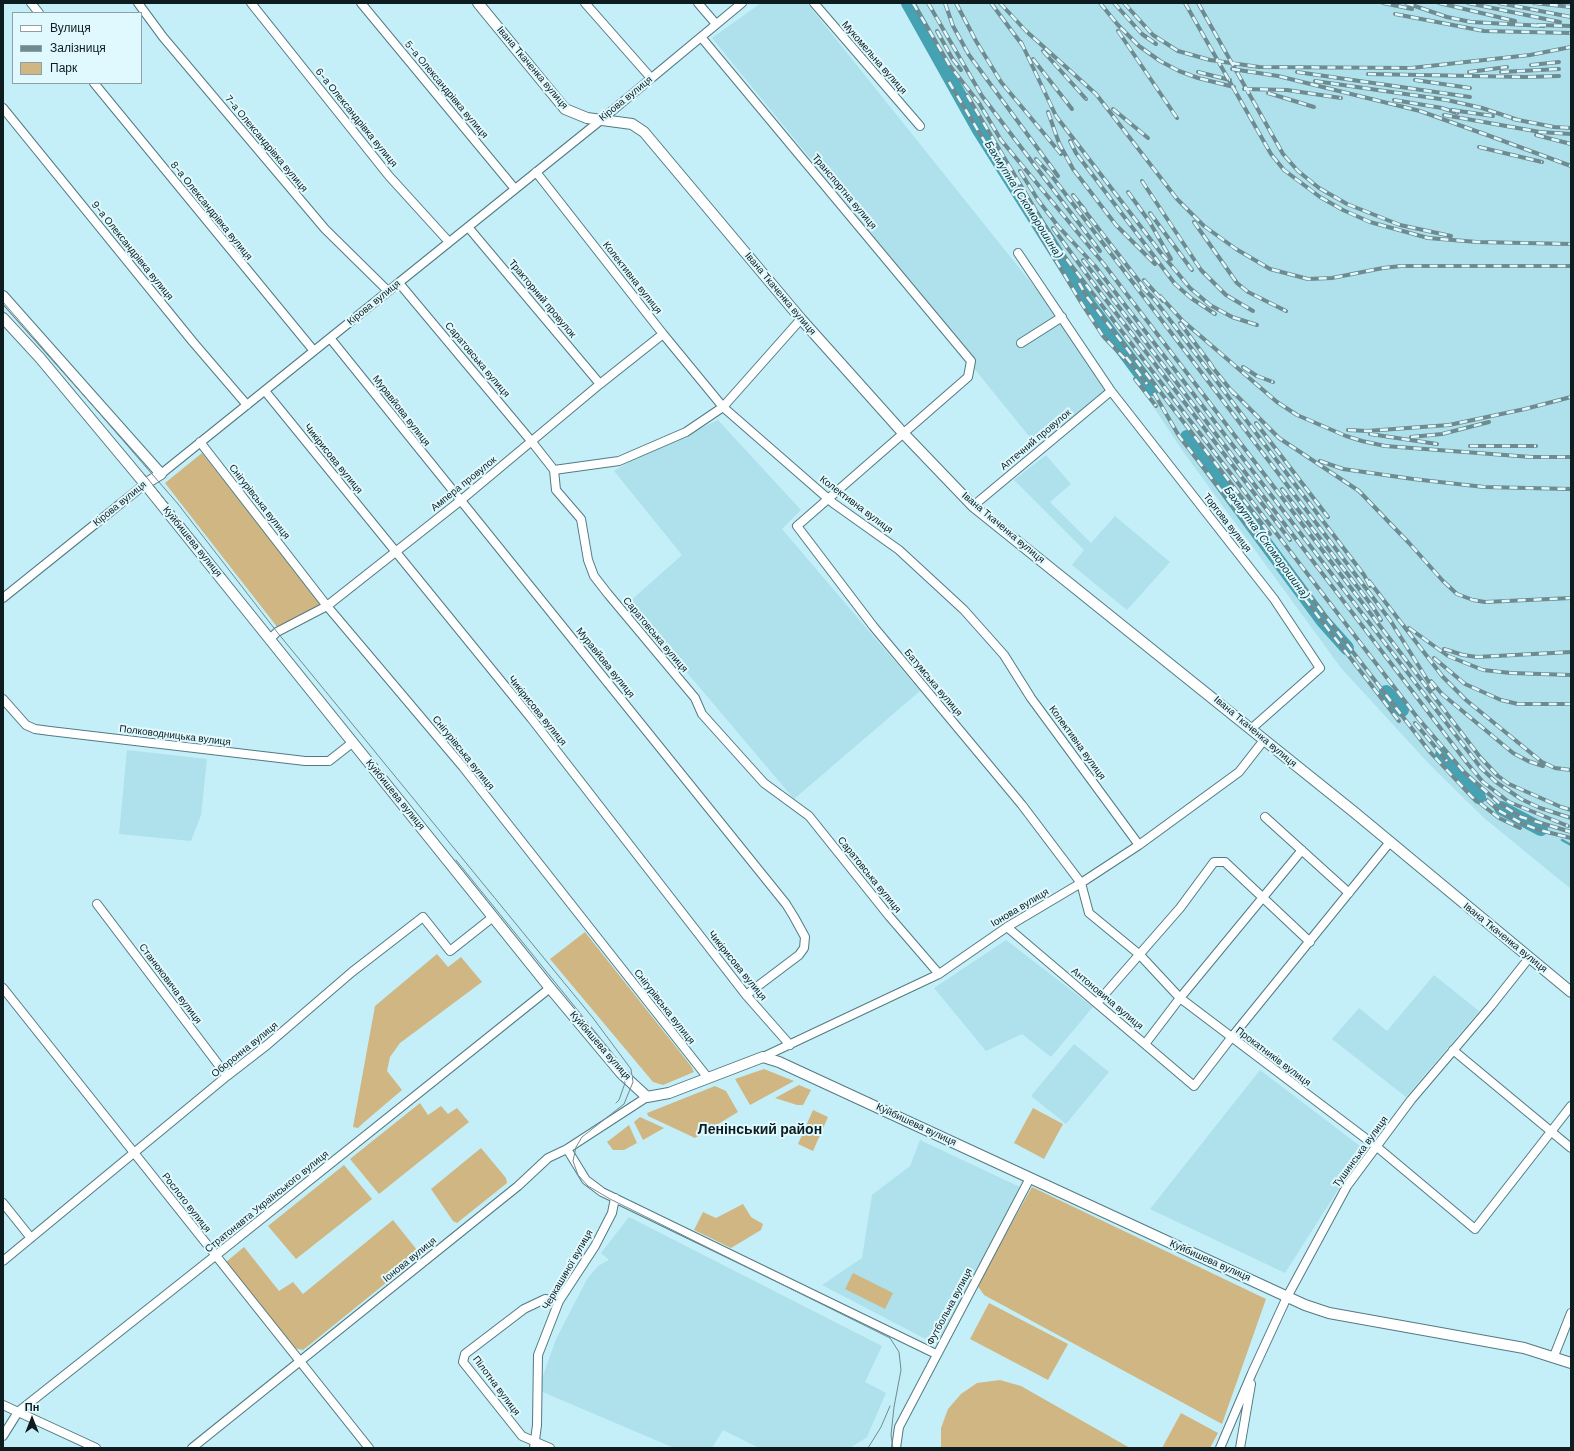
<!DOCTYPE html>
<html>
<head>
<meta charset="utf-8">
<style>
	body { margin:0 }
	#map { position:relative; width:1574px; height:1451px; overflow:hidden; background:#c5eff8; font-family:"DM Sans",sans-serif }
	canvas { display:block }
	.frame { position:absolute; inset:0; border:4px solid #0c1c1f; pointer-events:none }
	.legend { position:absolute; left:12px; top:12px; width:130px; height:72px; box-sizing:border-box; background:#e0f9fe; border:1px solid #8ba1a5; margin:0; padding:5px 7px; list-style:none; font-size:12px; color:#0c1c1f }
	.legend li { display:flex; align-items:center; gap:8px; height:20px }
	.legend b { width:20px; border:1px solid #8ba1a5 }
	.north { position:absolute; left:12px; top:1399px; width:40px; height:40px; -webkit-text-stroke:3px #e0f9fe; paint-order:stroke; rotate:0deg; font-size:11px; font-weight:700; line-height:16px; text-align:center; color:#0c1c1f }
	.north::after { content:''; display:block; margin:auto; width:14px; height:18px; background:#0c1c1f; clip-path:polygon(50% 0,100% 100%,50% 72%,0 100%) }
</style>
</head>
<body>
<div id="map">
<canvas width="1574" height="1451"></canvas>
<div class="frame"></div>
<ul class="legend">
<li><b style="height:5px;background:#fff"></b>Вулиця</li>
<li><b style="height:5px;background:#6d8b91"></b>Залізниця</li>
<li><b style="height:11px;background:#cfb682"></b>Парк</li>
</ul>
<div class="north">Пн</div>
</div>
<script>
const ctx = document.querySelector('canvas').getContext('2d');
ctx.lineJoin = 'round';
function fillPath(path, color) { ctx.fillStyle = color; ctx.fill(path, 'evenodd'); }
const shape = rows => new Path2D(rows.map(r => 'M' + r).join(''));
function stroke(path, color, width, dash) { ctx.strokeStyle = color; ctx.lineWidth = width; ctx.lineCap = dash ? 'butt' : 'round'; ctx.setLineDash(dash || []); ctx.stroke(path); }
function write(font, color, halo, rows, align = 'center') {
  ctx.font = font + ' "DM Sans",sans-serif'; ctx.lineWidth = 4; ctx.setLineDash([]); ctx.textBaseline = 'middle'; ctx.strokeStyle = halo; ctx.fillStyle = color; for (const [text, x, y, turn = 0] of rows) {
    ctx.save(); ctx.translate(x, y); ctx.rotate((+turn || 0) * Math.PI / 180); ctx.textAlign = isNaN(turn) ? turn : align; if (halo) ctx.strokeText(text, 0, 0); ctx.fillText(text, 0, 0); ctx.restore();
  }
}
fillPath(shape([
	[761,3,807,3,1113,385,1037,446,973,367,974,359,712,38],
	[903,3,1571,3,1571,889,1484,818,1430,765,1341,668,1182,450,983,149],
	[718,420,801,510,782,529,920,691,794,799,628,603,682,555,614,471,636,458],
	[1046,455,1071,484,1050,502,1091,543,1115,516,1170,562,1127,610,1072,565,1084,550,1014,480],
	[127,750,207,759,201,815,191,841,119,834],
	[1006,940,1093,1007,1051,1057,1022,1034,986,1051,934,988],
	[1434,975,1479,1011,1406,1097,1332,1039,1359,1008,1387,1031],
	[1074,1044,1109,1072,1066,1124,1031,1096],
	[1260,1070,1364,1149,1285,1273,1150,1209],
	[920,1140,1020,1187,937,1345,822,1285,862,1258,872,1195,910,1166],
	[629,1217,882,1346,865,1382,886,1393,867,1437,850,1448,759,1448,723,1430,712,1448,674,1448,538,1390,556,1339,587,1279,598,1266,609,1260,601,1253]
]), '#aee1eb');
fillPath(shape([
	[202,453,322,604,278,628,165,483],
	[585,932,691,1066,694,1072,663,1085,653,1082,550,959],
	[437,954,448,967,461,957,482,982,400,1043,390,1057,387,1071,402,1090,362,1124,358,1128,353,1127,375,1006],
	[764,1069,794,1081,750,1105,735,1079],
	[799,1085,811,1090,803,1105,797,1105,775,1098],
	[715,1086,726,1091,738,1112,695,1138,648,1116,647,1113],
	[420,1103,428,1115,441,1106,448,1114,457,1108,469,1122,379,1194,350,1159],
	[1033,1108,1063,1124,1044,1159,1014,1143],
	[813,1110,828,1117,813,1151,798,1144],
	[640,1117,664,1128,643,1140,634,1122],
	[629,1125,637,1143,624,1150,613,1150,607,1142],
	[481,1148,506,1178,507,1183,457,1223,453,1221,431,1189],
	[344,1165,372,1199,296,1259,268,1226],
	[1032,1187,1266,1299,1222,1424,984,1295,977,1285],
	[743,1204,751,1217,763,1224,761,1230,731,1248,694,1230,703,1212,716,1218],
	[393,1220,417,1250,418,1257,303,1350,294,1348,226,1262,244,1247,279,1291,293,1282,303,1294],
	[853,1273,893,1293,885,1309,845,1289],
	[989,1303,1068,1344,1048,1380,970,1339],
	[1000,1380,1021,1386,1130,1448,941,1448,941,1428,948,1409,961,1394,977,1383],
	[1181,1413,1218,1433,1210,1448,1162,1448]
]), '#cfb682');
stroke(shape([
	[1562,840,1571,845]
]), '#44a2b3', 2.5);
stroke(shape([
	[908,3,979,130,1090,306,1152,389],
	[1187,437,1323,621,1347,648],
	[1386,692,1402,710],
	[1442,755,1479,797],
	[1501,808,1541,829]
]), '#44a2b3', 14);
const minor = shape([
	[31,3,39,13],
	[138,3,163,37,325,229,388,291],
	[251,3,389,176,449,242],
	[361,3,515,189],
	[585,3,651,78],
	[698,3,716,24],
	[814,3,920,126],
	[701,37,971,361,968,377,797,526,873,626,1022,805,1081,883,1089,913,1140,955,1180,998,1377,1147,1475,1229,1571,1106],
	[94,83,314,351],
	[3,108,193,342,247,405],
	[536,172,663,334,723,407,833,503,899,550,964,610,1004,655,1031,698,1139,845],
	[468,227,600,384],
	[1018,253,1111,391,1274,599,1320,668,1251,729],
	[399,283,532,442,554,470,556,490,581,519,588,560,594,576,608,594,695,698,702,714,764,783,809,816,889,916,939,974],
	[330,338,786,904,794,917,805,937,804,948,799,955,746,995],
	[1021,343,1062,317],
	[265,391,531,718,746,995,790,1045],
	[200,442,327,606,463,767,708,1078],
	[554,470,619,461,686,432,723,407,801,319],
	[161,474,601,120,742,3],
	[973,506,1111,391],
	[3,598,145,484],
	[270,639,277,632,327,606,460,501,600,384,663,334],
	[3,699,26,725,35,729,50,731,305,761,329,761,352,743],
	[1265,817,1349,893],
	[97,904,227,1076],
	[1007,927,1194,1086,1231,1038,1390,842],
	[3,988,369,1448],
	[1097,1003,1180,908,1214,862,1225,862,1310,942],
	[1145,1044,1180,998,1302,850],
	[1453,1050,1571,1148],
	[763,1057,939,974,1007,927,1081,883,1139,845,1239,772,1264,740],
	[567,1149,586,1180,602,1192,936,1354],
	[3,1203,31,1238],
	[3,1261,227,1076,267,1045,352,972,423,917,450,951,493,917],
	[1554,1356,1571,1313],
	[3,1405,96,1448],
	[3,1436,18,1412,215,1256,550,988],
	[192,1448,518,1186,548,1158,567,1149,647,1097],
	[534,1448,537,1425,538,1355,559,1301,595,1246,612,1213,615,1198],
	[550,1448,522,1436,463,1362,465,1354,524,1309,545,1299,559,1301],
	[896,1448,899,1427,1030,1178],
	[1220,1448,1252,1373,1287,1297,1347,1186,1411,1100,1491,1006,1529,958],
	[1240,1448,1251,1384]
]);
const major = shape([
	[478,3,565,109,587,118,632,124,644,132,801,319,903,433,973,506,1354,812,1571,992],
	[3,296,161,474,145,484],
	[3,318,40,358,145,484,550,988,621,1073,647,1097,669,1093,763,1057,779,1062,1305,1305,1329,1313,1524,1348,1571,1363]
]);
stroke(minor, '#537a82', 10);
stroke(major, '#537a82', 12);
stroke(minor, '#fff', 8);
stroke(major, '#fff', 10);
stroke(shape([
	[3,302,178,504,277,632,593,1018,631,1069,633,1082,624,1104,582,1137,576,1147,573,1161,578,1175,588,1186,610,1199,890,1338,899,1352,901,1370,894,1407,891,1435,893,1448],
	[144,474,226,576],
	[456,860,622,1065,625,1083,619,1100,616,1103],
	[868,1448,881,1427,890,1406]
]), '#6d8b91', 1);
const rail = shape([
	[913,3,950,66,979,103,1001,140,1103,263,1480,757,1498,776,1509,784,1561,807,1571,810],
	[928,3,982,96,1100,251],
	[945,3,953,26,969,55,1058,176],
	[956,3,976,41,1001,82,1061,154],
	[991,3,1023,46],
	[1000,3,1026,31,1096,94,1177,199,1204,226,1236,249,1270,269,1308,279,1332,278,1383,268,1401,266,1571,266],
	[1100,3,1118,25,1139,46,1160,61,1179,71,1198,78,1234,87],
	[1114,3,1142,34,1156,44],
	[1124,3,1153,35,1178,51,1210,60,1259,67,1411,68,1530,55,1571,47],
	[1185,3,1271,154,1284,170,1320,197,1343,210,1370,222,1428,238,1477,242,1571,244],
	[1198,3,1283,154,1298,171,1319,188,1347,204,1400,225,1451,236],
	[1383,3,1412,9],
	[1406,3,1447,17,1471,22,1544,26],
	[1439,3,1515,21],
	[1468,3,1560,22],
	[1499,3,1571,17],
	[1534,3,1571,7],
	[1395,14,1484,31,1571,33],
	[1538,25,1571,26],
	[937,31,952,58,961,70],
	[1118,31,1177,118],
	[1021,42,1056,116,1161,253,1190,288,1210,305,1232,317,1257,325],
	[1043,51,1086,99],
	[1033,59,1072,109],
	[1531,65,1559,62],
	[1232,69,1278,76,1420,111,1484,134],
	[1198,72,1230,80],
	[1297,72,1470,97],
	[1469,72,1507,67],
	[1501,72,1559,69],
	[1368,74,1526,77,1559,76],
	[1415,80,1470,88],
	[1315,81,1447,100,1482,108,1518,120],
	[949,82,1082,304,1103,336,1128,362],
	[1244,89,1287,90,1341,98],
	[1268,93,1314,107],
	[967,95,1058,248,1417,717,1464,772,1499,803,1521,817,1571,832],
	[1394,100,1442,108,1457,113],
	[1113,109,1148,138],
	[1452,110,1493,116],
	[1048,112,1059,143,1073,169,1116,225,1155,264],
	[1444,115,1540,132,1571,134],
	[1513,119,1554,127,1571,128],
	[1479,132,1571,166],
	[1536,135,1571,144],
	[1070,141,1076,153,1175,284,1191,298,1215,314],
	[1479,147,1542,162],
	[1036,159,1051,175,1390,620,1433,689],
	[1020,171,1038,200,1058,226,1095,266,1481,768,1496,782,1521,799,1540,808,1571,818],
	[1142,181,1201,270,1226,295,1253,311],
	[1128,192,1149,221,1171,259],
	[1073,195,1085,210],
	[1081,206,1146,290],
	[1150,213,1192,270],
	[1194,222,1237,283,1248,292,1286,311],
	[1053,228,1096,287,1290,540],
	[1083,260,1467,763,1483,782,1509,802,1568,826],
	[1144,280,1163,301],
	[1079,283,1087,297,1270,534],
	[1142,287,1154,299,1364,575,1370,586],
	[1160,296,1183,321,1277,402,1297,415,1346,436,1362,441,1385,446,1531,457,1571,457],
	[1180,323,1212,366],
	[1126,357,1147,384],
	[1209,363,1234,394],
	[1243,367,1257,376,1273,382],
	[1135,379,1156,406],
	[1231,390,1279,438,1359,491,1409,543,1443,581,1457,594,1473,600,1485,602,1571,598],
	[1154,393,1179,436,1399,721],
	[1256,423,1328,517],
	[1348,430,1367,431,1449,425,1525,409,1571,397],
	[1370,434,1437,444],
	[1411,437,1442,434,1489,422],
	[1470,446,1536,446],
	[1320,461,1343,469,1413,479,1484,487,1571,489],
	[1282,489,1373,607,1381,620],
	[1259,530,1430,752,1472,797,1499,818,1520,828],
	[1369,581,1443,677,1466,700,1542,762,1555,768,1571,770],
	[1409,628,1448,656,1483,670,1511,673,1571,675],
	[1444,649,1463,655,1477,657,1571,652],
	[1434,658,1465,684,1501,700,1518,704,1571,704],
	[1431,681,1442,694,1513,753,1528,761,1543,766],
	[1415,723,1447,761],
	[1487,800,1498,810,1521,823,1539,830,1571,838]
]);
stroke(rail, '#6d8b91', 4);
stroke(rail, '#e0f9fe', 2.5, [8]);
write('10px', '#0c1c1f', '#e0f9fe', [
	["Мукомельна вулиця",874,58,49],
	["Івана Ткаченка вулиця",532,68,50],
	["5-а Олександрівка вулиця",446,90,50],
	["Кірова вулиця",626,99,-39],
	["6-а Олександрівка вулиця",356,118,51],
	["7-а Олександрівка вулиця",266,144,50],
	["Транспортна вулиця",844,192,50],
	["8-а Олександрівка вулиця",211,211,51],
	["9-а Олександрівка вулиця",132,251,51],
	["Колективна вулиця",632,278,52],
	["Івана Ткаченка вулиця",780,294,50],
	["Тракторний провулок",542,299,50],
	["Кірова вулиця",374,303,-39],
	["Саратовська вулиця",477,360,50],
	["Муравйова вулиця",401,411,52],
	["Аптечний провулок",1036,440,-40],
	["Чикірисова вулиця",333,459,51],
	["Ампера провулок",464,484,-39],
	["Снігурівська вулиця",259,502,52],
	["Кірова вулиця",120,504,-39],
	["Колективна вулиця",856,505,37],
	["Торгова вулиця",1227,523,52],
	["Івана Ткаченка вулиця",1003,528,40],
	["Куйбишева вулиця",192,542,51],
	["Саратовська вулиця",655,635,50],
	["Муравйова вулиця",605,663,51],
	["Батумська вулиця",933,683,50],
	["Чикірисова вулиця",537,711,51],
	["Івана Ткаченка вулиця",1255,732,40],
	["Полководницька вулиця",175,736,7],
	["Колективна вулиця",1077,743,54],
	["Снігурівська вулиця",463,753,51],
	["Куйбишева вулиця",395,795,51],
	["Саратовська вулиця",869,875,51],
	["Іонова вулиця",1020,908,-31],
	["Івана Ткаченка вулиця",1505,938,39],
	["Чикірисова вулиця",737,966,51],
	["Станюковича вулиця",170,984,53],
	["Антоновича вулиця",1107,999,40],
	["Снігурівська вулиця",664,1007,52],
	["Куйбишева вулиця",600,1046,49],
	["Оборонна вулиця",245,1050,-39],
	["Прокатників вулиця",1273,1057,37],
	["Куйбишева вулиця",916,1125,25],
	["Тушинська вулиця",1361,1152,-54],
	["Стратонавта Українського вулиця",267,1202,-39],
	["Рослого вулиця",186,1203,52],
	["Іонова вулиця",410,1260,-39],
	["Куйбишева вулиця",1210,1261,24],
	["Черкашиної вулиця",568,1270,-60],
	["Футбольна вулиця",950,1307,-62],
	["Пілотна вулиця",496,1386,53]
]);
write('italic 11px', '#012f37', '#e0f9fe', [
	["Бахмутка (Скоморошина)",1023,200,58],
	["Бахмутка (Скоморошина)",1266,543,54]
]);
write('bold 14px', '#0c1c1f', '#e0f9fe', [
	["Ленінський район",760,1130]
]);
</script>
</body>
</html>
